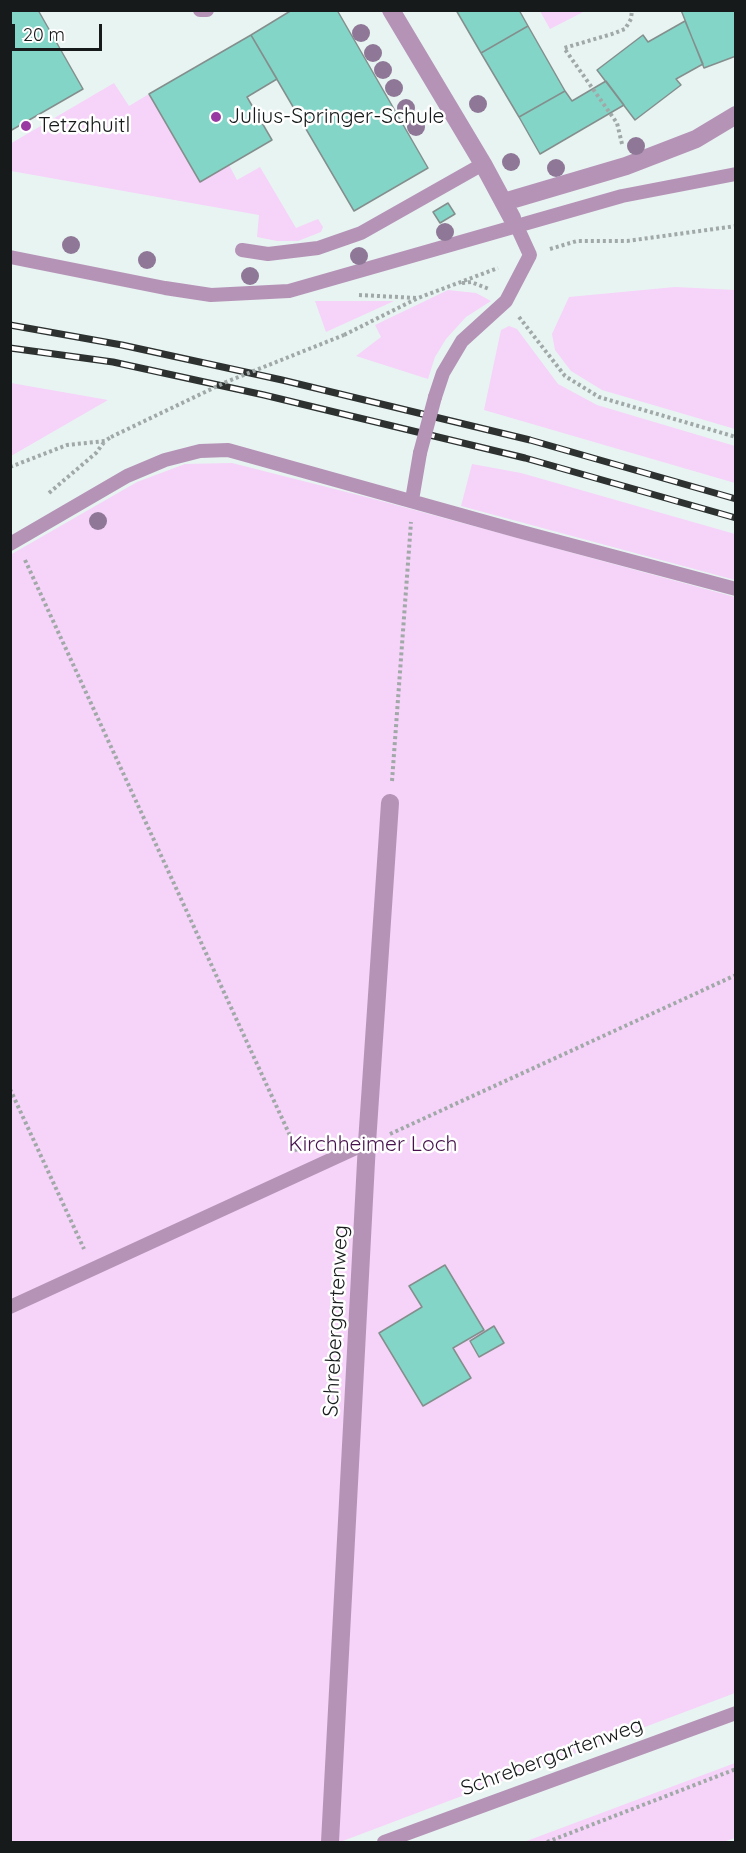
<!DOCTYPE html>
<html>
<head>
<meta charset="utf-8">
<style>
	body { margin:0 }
	#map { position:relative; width:746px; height:1853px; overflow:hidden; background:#e8f4f2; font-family:Quicksand,sans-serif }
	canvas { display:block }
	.frame { position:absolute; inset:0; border:12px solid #161a1a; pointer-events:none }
	.scale { position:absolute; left:12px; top:24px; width:90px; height:27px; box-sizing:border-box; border:3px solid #161a1a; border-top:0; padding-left:8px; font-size:18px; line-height:21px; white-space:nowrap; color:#161a1a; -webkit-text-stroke:4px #fff; paint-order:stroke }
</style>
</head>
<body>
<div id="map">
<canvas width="746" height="1853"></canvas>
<div class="frame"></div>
<div class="scale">20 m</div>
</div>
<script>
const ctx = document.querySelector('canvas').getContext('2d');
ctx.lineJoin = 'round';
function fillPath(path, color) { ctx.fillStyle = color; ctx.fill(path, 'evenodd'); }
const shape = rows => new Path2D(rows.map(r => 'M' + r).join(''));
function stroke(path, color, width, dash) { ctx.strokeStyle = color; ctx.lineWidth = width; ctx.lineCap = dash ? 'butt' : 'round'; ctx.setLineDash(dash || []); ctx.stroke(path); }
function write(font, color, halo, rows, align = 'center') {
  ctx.font = font + ' Quicksand,sans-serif'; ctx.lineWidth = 5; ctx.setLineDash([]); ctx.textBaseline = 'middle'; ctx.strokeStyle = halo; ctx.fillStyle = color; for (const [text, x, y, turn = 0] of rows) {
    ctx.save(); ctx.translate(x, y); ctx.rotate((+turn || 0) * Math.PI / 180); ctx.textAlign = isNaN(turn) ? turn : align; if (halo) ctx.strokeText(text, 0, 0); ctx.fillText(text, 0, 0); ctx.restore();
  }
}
fillPath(shape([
	[540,11,585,11,550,29],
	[114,83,129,106,149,94,200,182,229,165,237,180,260,167,296,228,318,219,323,227,321,232,298,241,277,241,257,237,259,215,11,171,10,144],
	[675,287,735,290,735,429,602,390,571,371,555,350,552,334,569,297],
	[448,290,476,293,491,301,466,317,446,339,435,357,428,379,356,356,381,337,375,325],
	[315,301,394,301,326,332],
	[509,326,517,329,558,384,597,405,735,446,735,483,484,410,501,330],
	[11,383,108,400,11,456],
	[232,463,374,499,735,597,735,1693,340,1842,11,1842,10,555,137,482,185,464],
	[472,464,521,473,735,534,735,580,461,506],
	[735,1763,735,1838,723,1842,524,1842]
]), '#f6d3f9');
const building = shape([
	[10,10,38,10,83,89,10,131,10,10],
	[292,10,337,10,428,168,354,211,251,35,292,10],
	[456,10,519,10,528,26,481,53,456,10],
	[681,10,736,10,736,56,704,68,681,10],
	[685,21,703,64,676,79,681,85,635,120,597,70,643,35,648,42,685,21],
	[528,26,565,91,519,117,481,53,528,26],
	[251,35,277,79,247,97,272,140,200,182,149,94,251,35],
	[606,81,624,105,540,154,519,117,565,91,572,101,606,81],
	[448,203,455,214,440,223,433,212,448,203],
	[445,1265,484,1330,453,1348,471,1378,423,1406,379,1333,422,1307,409,1286,445,1265],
	[494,1326,504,1343,479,1357,470,1341,494,1326]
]);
fillPath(building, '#83d5c8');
stroke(building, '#848f8d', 1.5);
stroke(shape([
	[622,144,617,123,564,48,612,34,625,29,631,19,632,10],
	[550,249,577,241,627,241,736,226],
	[462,283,471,282,489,289],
	[359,295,417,298],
	[519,317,565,376,599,397,736,437],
	[344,335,418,298,498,268],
	[10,467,67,445,105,441,111,437],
	[49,493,96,453,105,441],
	[25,560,298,1153],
	[392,781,411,522],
	[10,1089,84,1249],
	[390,1134,736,975],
	[547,1842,736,1769]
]), '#a0a9a8', 4, [3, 3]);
stroke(shape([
	[200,10,207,10],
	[242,250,268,254,318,248,361,233,483,164],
	[10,257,165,288,211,295,289,291,622,196,736,174],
	[435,397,443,373,462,341,506,301,530,255,513,218],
	[412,500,420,453],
	[10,544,127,476,165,460,200,451,228,450,518,531,736,589],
	[10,1307,367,1143],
	[384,1842,736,1713]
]), '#b593b7', 14);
stroke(shape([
	[391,10,483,164,512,218],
	[504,202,626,166,696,139,736,115],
	[330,1842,367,1143,390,803]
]), '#b593b7', 18);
const rail = shape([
	[10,325,122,345,282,380,530,440,736,499],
	[10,348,113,362,264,395,525,458,736,518]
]);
stroke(rail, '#2d3231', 7);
stroke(rail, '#fff', 4.5, [14]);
stroke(shape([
	[111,437,226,382,344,335]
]), '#a0a9a8', 4, [3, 3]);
stroke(shape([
	[420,453,435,397]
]), '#b593b7', 14);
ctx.fillStyle = '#8f7897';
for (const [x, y] of [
	[361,33],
	[373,53],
	[383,70],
	[394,88],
	[478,104],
	[406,108],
	[416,127],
	[636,146],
	[511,162],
	[556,168],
	[445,232],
	[71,245],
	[359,256],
	[147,260],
	[250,276],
	[98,521]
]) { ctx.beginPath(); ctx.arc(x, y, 9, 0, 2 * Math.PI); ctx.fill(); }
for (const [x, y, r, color] of [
	[216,117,6,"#993aa3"],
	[26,126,6,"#993aa3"]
]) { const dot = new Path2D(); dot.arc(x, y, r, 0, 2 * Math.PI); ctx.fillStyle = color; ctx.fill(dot); stroke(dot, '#fff', 2); }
write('21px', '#161a1a', '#fff', [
	["Julius-Springer-Schule",228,117],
	["Tetzahuitl",38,126]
], 'left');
write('21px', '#47124d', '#fff', [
	["Kirchheimer Loch",373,1145]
]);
write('21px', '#161a1a', '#fff', [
	["Schrebergartenweg",336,1321,-87],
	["Schrebergartenweg",552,1757,-20]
]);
</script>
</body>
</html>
